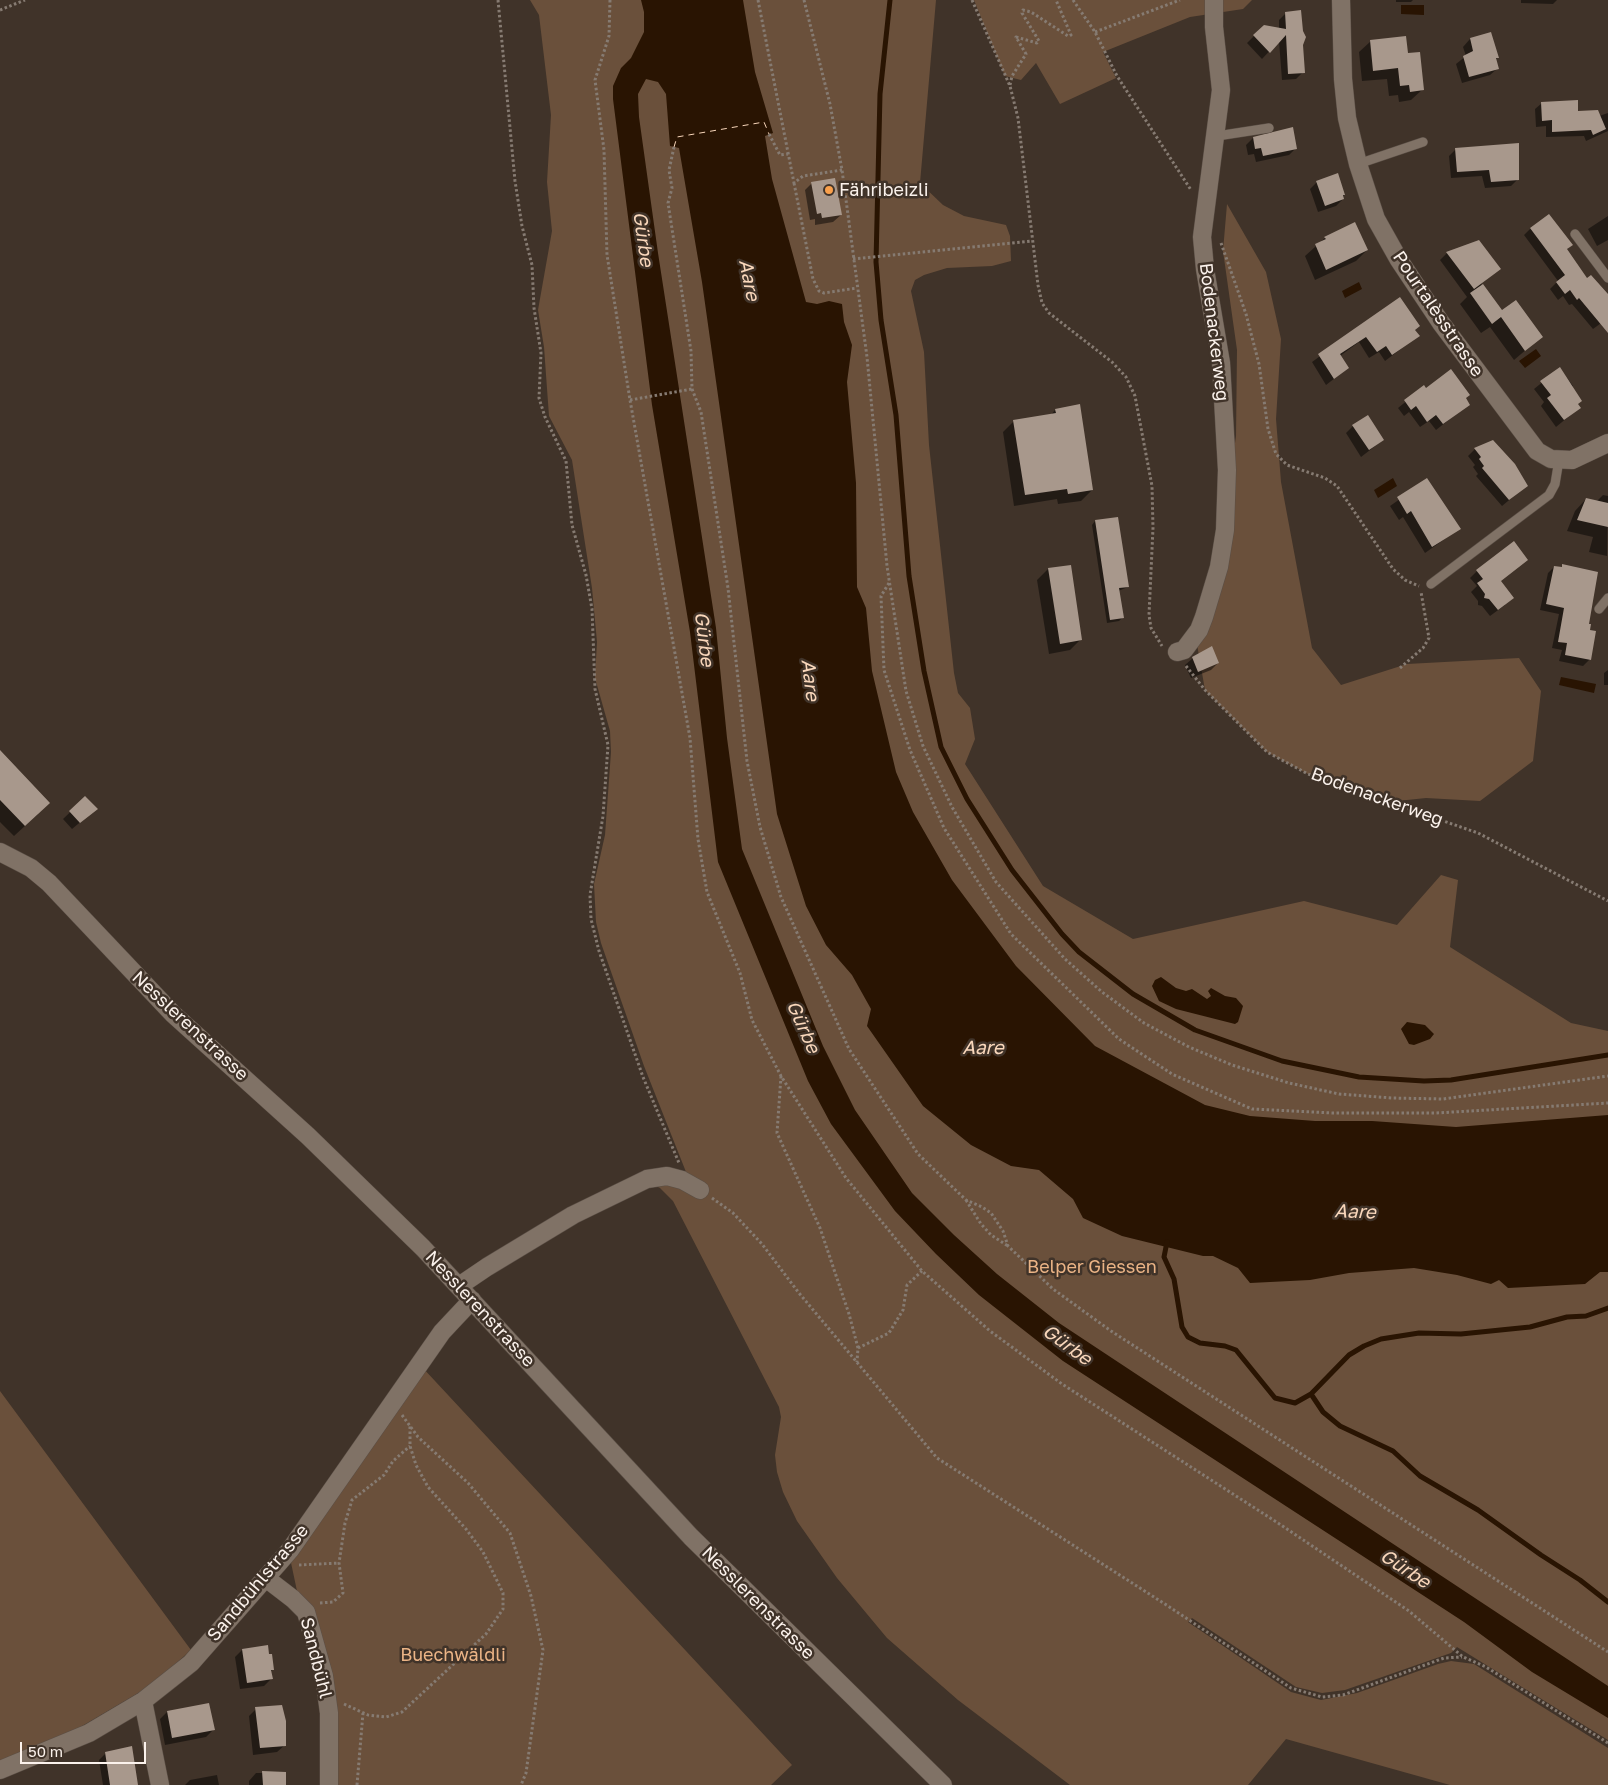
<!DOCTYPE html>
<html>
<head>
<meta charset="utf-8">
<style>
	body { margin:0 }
	#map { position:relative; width:1608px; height:1785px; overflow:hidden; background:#403329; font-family:"Golos Text",sans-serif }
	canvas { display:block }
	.scale { position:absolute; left:20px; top:1742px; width:126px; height:22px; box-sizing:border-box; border:2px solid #fbf2ec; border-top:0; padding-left:6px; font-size:15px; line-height:18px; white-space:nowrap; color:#fbf2ec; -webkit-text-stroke:4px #403329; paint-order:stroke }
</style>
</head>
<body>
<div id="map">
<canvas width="1608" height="1785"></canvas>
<div class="scale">50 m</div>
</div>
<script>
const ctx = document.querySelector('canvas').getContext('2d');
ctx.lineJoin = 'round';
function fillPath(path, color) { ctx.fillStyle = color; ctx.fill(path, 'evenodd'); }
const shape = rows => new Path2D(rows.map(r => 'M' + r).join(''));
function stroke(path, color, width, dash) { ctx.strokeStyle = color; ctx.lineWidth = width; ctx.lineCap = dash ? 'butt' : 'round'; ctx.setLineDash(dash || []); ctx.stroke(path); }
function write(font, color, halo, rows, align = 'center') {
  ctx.font = font + ' "Golos Text",sans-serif'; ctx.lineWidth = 5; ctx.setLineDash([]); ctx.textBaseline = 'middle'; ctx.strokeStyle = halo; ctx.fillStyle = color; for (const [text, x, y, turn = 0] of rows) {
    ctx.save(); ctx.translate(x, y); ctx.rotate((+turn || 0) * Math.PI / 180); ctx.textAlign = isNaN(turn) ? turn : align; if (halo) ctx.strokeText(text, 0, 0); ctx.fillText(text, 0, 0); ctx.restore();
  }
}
fillPath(shape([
	[530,0,936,0,920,183,943,205,964,216,1006,225,1010,236,1011,261,992,266,947,268,924,275,915,280,911,291,924,352,929,445,954,673,958,693,970,708,975,739,965,764,1043,886,1133,939,1304,901,1397,925,1441,875,1458,880,1450,947,1571,1023,1608,1031,1608,1740,1457,1647,1451,1653,1345,1690,1322,1693,1296,1687,1192,1618,1188,1622,1291,1692,1321,1700,1357,1693,1438,1664,1451,1661,1474,1664,1608,1748,1608,1785,1450,1785,1286,1739,1248,1785,1070,1785,958,1700,887,1638,837,1578,797,1521,783,1492,777,1472,775,1455,781,1417,779,1407,673,1201,660,1188,649,1183,688,1177,644,1066,601,943,596,922,594,884,605,835,611,752,610,731,595,678,597,642,592,588,572,460,549,416,544,347,538,310,552,231,547,182,551,115,539,15],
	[974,0,1252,0,1243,9,1190,17,1103,52,1116,78,1060,104,1036,63,1021,80,1005,76],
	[1227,204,1266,272,1281,339,1276,419,1281,482,1312,648,1341,685,1407,664,1519,658,1541,691,1533,761,1480,801,1426,798,1388,802,1308,774,1267,752,1205,690,1195,633,1219,559,1236,436,1237,350,1223,251],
	[422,1367,792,1765,771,1785,334,1785,325,1660,312,1606,297,1591,290,1558],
	[0,1391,191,1650,152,1685,77,1729,0,1761]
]), '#6a503b');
fillPath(shape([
	[641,0,743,0,755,72,773,133,765,136,772,179,806,302,817,304,829,301,842,304,844,322,852,345,847,382,856,483,857,587,866,608,872,671,896,772,913,812,952,880,1016,966,1095,1046,1205,1105,1250,1116,1315,1121,1372,1121,1456,1127,1608,1115,1608,1272,1600,1272,1585,1284,1508,1288,1499,1280,1491,1284,1457,1275,1414,1268,1349,1273,1310,1280,1250,1283,1238,1268,1213,1256,1203,1256,1122,1236,1083,1218,1073,1199,1039,1170,1011,1166,971,1145,923,1106,867,1026,871,1009,852,975,826,945,806,906,777,814,702,282,679,148,670,146,666,94,658,82,646,79,638,94,639,117,658,253,716,628,727,738,742,849,823,1046,855,1110,912,1193,954,1235,997,1274,1059,1323,1608,1686,1608,1718,1532,1672,1464,1622,1063,1361,979,1295,936,1254,895,1211,831,1124,808,1081,718,862,690,632,652,405,613,99,613,86,621,68,631,58,644,32,644,12],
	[1401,5,1424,5,1424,15,1401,14],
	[1359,282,1362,289,1345,298,1342,291],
	[1536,349,1541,356,1525,368,1519,361],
	[1393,478,1397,486,1378,498,1374,490],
	[1561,677,1596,684,1594,693,1559,685],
	[1161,977,1176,988,1186,991,1192,989,1207,999,1211,996,1208,991,1211,988,1225,996,1236,998,1243,1006,1238,1022,1235,1024,1176,1009,1159,1001,1152,986,1155,980],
	[1407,1022,1425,1025,1434,1034,1430,1039,1414,1045,1409,1044,1401,1029]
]), '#291402');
fillPath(shape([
	[1396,0,1413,0,1411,2,1396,2],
	[1521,0,1557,0,1553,4,1521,3],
	[1286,13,1302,45,1303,72,1296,79,1282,80,1279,41,1262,59,1247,43,1254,36,1279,29,1279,20],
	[1470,39,1498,57,1495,60,1498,68,1490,75,1462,83,1456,64,1466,56,1463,47],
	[1371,41,1407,54,1423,89,1411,100,1399,102,1398,95,1389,96,1387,79,1362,81,1359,52],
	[1542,103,1599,116,1608,113,1608,131,1586,141,1584,136,1546,137,1546,126,1536,127,1535,109],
	[1253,138,1296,148,1289,155,1256,162,1254,154,1248,155,1246,145],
	[1456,149,1518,179,1511,186,1485,188,1482,176,1451,178,1449,156],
	[1317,182,1344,194,1343,199,1336,206,1318,212,1310,189],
	[812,183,841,215,833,222,815,225,815,219,810,220,805,190],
	[1608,216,1608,240,1597,246,1588,229],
	[1531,228,1571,245,1566,250,1587,279,1608,299,1608,318,1593,329,1572,304,1569,305,1563,296,1558,300,1550,289,1558,281,1524,235],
	[1325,238,1367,250,1356,261,1315,280,1305,256],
	[1478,241,1499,269,1481,284,1501,312,1541,337,1514,360,1490,327,1481,333,1460,304,1467,297,1440,260,1447,253],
	[1399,299,1418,336,1385,361,1379,352,1369,358,1359,342,1340,356,1348,368,1326,385,1312,362],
	[1560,368,1573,386,1571,388,1579,408,1556,427,1541,406,1544,402,1534,389],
	[1424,387,1426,389,1464,398,1469,404,1436,430,1429,421,1420,427,1409,412,1404,416,1398,408],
	[1055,410,1092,490,1081,501,1058,504,1057,499,1014,506,1003,432,1014,421,1050,416],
	[1353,426,1383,440,1361,457,1346,433],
	[1475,449,1526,486,1502,506,1476,476,1478,474,1473,467,1475,465,1468,456],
	[1427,480,1459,529,1425,553,1403,517,1399,520,1390,506],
	[1603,495,1608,496,1607,556,1589,552,1593,537,1567,531,1575,511,1586,499,1596,502],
	[1095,521,1128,587,1118,591,1122,618,1119,621,1107,623,1092,525],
	[1563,566,1587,625,1590,659,1583,666,1559,661,1562,650,1552,648,1559,614,1540,610,1548,573,1554,567,1560,568],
	[1048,569,1081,639,1070,650,1049,654,1037,580],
	[1477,571,1500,581,1505,605,1490,616,1482,606,1478,605,1478,601,1471,592,1477,586,1470,578],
	[1193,658,1218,663,1211,670,1191,678,1185,665],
	[1608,670,1608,685,1604,685,1604,673],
	[0,758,38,814,14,836,0,822],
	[85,798,96,809,72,829,63,819],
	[242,1650,273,1669,270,1672,271,1679,264,1686,240,1689,235,1657],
	[256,1709,285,1745,277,1752,253,1755,249,1716],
	[167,1712,213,1730,206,1737,165,1745,160,1719],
	[106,1753,137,1785,103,1785,99,1760],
	[256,1773,285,1773,284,1785,249,1785,249,1781],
	[217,1775,219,1785,185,1785,190,1780]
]), '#0007');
stroke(shape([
	[890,0,880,94,876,262,881,320,896,415,909,576,924,671,941,747,967,799,1012,870,1062,934,1079,952,1133,994,1195,1030,1282,1061,1359,1077,1424,1081,1451,1080,1608,1055],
	[1167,1242,1164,1257,1174,1279,1182,1327,1188,1337,1200,1343,1225,1346,1236,1350,1275,1398,1295,1403,1311,1394,1349,1355,1364,1346,1381,1339,1419,1333,1461,1334,1530,1327,1567,1317,1586,1316,1608,1308],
	[1311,1394,1323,1412,1340,1426,1393,1451,1420,1476,1478,1510,1541,1555,1580,1580,1608,1602]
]), '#291402', 5);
stroke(shape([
	[674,147,677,137,764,122,769,134]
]), '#f9d7bb', 1, [6, 5]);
fillPath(shape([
	[1301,10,1303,31,1306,37,1303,45,1305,73,1288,74,1286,35,1270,53,1253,35,1264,25,1286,29,1285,12],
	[1491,32,1499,58,1496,58,1499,69,1469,77,1463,56,1473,51,1470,38],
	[1406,36,1408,53,1420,52,1424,90,1410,92,1409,85,1400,86,1398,68,1373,71,1370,40],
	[1578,100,1578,111,1598,110,1606,129,1593,135,1591,130,1552,132,1552,120,1542,121,1541,102],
	[1293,127,1297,149,1263,156,1261,148,1255,149,1253,137],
	[1519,143,1519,180,1491,182,1489,170,1457,172,1455,148],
	[1338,173,1345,195,1343,195,1344,199,1325,206,1316,181],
	[835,178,842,215,822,218,821,213,817,214,811,182],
	[1549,214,1573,245,1567,249,1587,278,1591,275,1608,294,1608,333,1579,298,1577,300,1570,290,1565,294,1556,282,1565,275,1530,228],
	[1355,222,1368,250,1326,270,1315,244,1326,239,1324,237],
	[1479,240,1501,269,1474,289,1446,252],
	[1483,284,1502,310,1516,300,1543,337,1525,351,1501,317,1492,324,1470,293],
	[1400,297,1420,326,1415,330,1420,336,1392,355,1386,346,1377,352,1366,337,1340,354,1349,368,1334,379,1318,354],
	[1560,367,1582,401,1578,404,1581,408,1564,420,1547,398,1551,395,1540,381],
	[1451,369,1470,395,1466,398,1470,405,1443,424,1436,415,1427,422,1416,406,1411,410,1404,400,1424,385,1426,388],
	[1080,404,1093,490,1068,494,1067,489,1025,495,1013,420,1056,413,1055,409],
	[1368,415,1384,440,1369,450,1352,425],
	[1493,440,1515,464,1528,486,1509,500,1482,468,1484,466,1479,459,1481,457,1474,448],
	[1427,478,1461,529,1432,547,1411,511,1407,514,1397,497],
	[1586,498,1608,503,1608,527,1577,520],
	[1118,517,1129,587,1119,588,1124,618,1110,620,1095,520],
	[1514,541,1528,560,1501,581,1514,598,1498,610,1489,599,1484,598,1485,594,1477,583,1483,579,1476,570],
	[1562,564,1598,572,1589,624,1591,624,1590,630,1596,631,1591,660,1565,655,1567,643,1558,642,1564,608,1546,604,1554,566,1562,567],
	[1071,565,1082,640,1060,644,1048,568],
	[1212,646,1219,663,1198,672,1192,657],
	[0,750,50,803,25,826,0,800],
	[85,796,98,809,80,823,69,811],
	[268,1645,269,1654,272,1654,274,1670,271,1670,273,1679,247,1683,242,1649],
	[209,1703,215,1730,172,1738,167,1711],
	[282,1705,286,1721,286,1746,260,1748,255,1707],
	[132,1746,138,1785,110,1785,105,1752],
	[262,1771,286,1772,286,1785,263,1785]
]), '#a8988c');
const lane = shape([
	[1217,136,1269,128],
	[1358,164,1423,142],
	[1575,234,1608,278],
	[1431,584,1549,495,1555,484,1559,460],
	[1599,609,1608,598]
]);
const street = shape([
	[1341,0,1343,79,1347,118,1358,164,1376,219,1399,260,1441,323,1537,451,1551,459,1572,460,1608,443],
	[1177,652,1184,650,1199,630,1204,617,1219,567,1225,530,1227,470,1221,363,1205,269,1202,237,1221,90,1214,27,1214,0],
	[0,852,31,868,49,883,173,1014,308,1136,423,1248,691,1537,943,1785],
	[459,1286,487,1267,573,1215,647,1179,667,1176,682,1180,700,1190],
	[267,1579,293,1599,306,1612,324,1676,329,1713,329,1785],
	[143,1701,160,1785],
	[0,1770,89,1733,143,1701,191,1663,290,1550,442,1332,472,1300]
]);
stroke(lane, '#5a4f46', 10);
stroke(street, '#5a4f46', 19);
stroke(shape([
	[498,0,515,181,522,226,532,265,534,308,541,353,539,398,545,417,566,461,572,525,586,575,592,609,595,689,608,745,603,816,590,895,591,919,599,951,643,1077,679,1163],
	[610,0,609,36,595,80,604,150,607,255,630,400,690,738,698,839,707,892,740,973,752,1020,781,1076,846,1178,922,1271,990,1331,1062,1384,1278,1523,1409,1611,1463,1657,1486,1667,1608,1743],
	[758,0,794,183,803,176,842,170],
	[804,0,830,104,842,170,867,357,887,566,906,691,923,746,952,807,996,882,1065,959,1102,992,1144,1023,1189,1047,1232,1065,1289,1083,1339,1094,1392,1098,1443,1099,1608,1076],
	[972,0,1010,86,1018,118,1038,285,1042,303,1049,313,1112,362,1126,377,1135,396,1152,486,1153,528,1149,615,1151,628,1162,646],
	[1073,0,1095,32,1117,76,1191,190],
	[0,10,25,0],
	[1095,32,1180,0],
	[1010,85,1012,76,1026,54,1016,37,1037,43,1039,41,1022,13,1023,10,1031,12,1068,36,1071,35,1056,0],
	[769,134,780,155,788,154],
	[674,147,669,170,672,188,668,203,691,351,692,389,701,412,728,588,747,761,760,827,781,897,849,1049,918,1154,966,1200,982,1207,991,1213,1003,1231,1008,1246,1053,1289,1111,1331,1608,1652],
	[794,183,813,279,819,291,824,293,857,288],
	[1221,243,1246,314,1259,364,1268,429,1276,454,1287,465,1325,478,1337,486,1393,569,1405,580,1419,586],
	[853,259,1032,241],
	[630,400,692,389],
	[889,583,881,596,884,670,910,750,944,828,1011,934,1119,1039,1172,1074,1252,1109,1334,1113,1436,1113,1608,1103],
	[1186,666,1205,690,1267,752,1308,774,1478,833,1608,901],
	[1400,668,1423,648,1429,638,1421,592],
	[781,1076,777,1133,820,1228,849,1314,858,1348,857,1362],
	[712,1198,733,1213,762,1244,799,1293,937,1458,1168,1606,1291,1688,1322,1697,1343,1695,1444,1658,1462,1657],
	[966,1200,981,1224,991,1235,1008,1246],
	[858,1348,889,1333,903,1310,907,1285,922,1271],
	[402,1415,418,1437,468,1483,510,1533,531,1596,543,1650,526,1773,521,1785],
	[299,1565,339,1563],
	[320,1603,333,1602,343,1593,339,1563,345,1523,352,1500,384,1475,393,1461,410,1446],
	[344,1704,368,1715,386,1717,402,1712,486,1634,503,1609,503,1593,483,1552,466,1529,428,1487,416,1465,410,1446,410,1426],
	[357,1785,363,1713]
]), '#867b72', 3, [2.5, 2.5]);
stroke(lane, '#807266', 9);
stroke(street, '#807266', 18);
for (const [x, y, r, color] of [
	[829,190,5,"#f9a04c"]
]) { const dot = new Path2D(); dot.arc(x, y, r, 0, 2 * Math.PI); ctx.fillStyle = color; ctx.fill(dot); stroke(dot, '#403329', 2); }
write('18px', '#fbf2ec', '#403329', [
	["Fähribeizli",839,190]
], 'left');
write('18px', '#fbf2ec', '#403329', [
	["Pourtalèsstrasse",1438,314,56],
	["Bodenackerweg",1214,332,83],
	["Bodenackerweg",1377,797,20],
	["Nesslerenstrasse",190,1026,43],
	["Nesslerenstrasse",480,1309,47],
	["Sandbühlstrasse",258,1583,-50],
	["Nesslerenstrasse",758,1603,45],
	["Sandbühl",316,1658,76]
]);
write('18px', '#ebb486', '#403329', [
	["Belper Giessen",1092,1267],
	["Buechwäldli",453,1655]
]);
write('italic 19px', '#f9d7bb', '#403329', [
	["Gürbe",643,239,82],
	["Aare",749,280,79],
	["Gürbe",704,639,83],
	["Aare",810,680,83],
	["Gürbe",803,1027,66],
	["Aare",983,1048],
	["Aare",1355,1212,2],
	["Gürbe",1067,1345,36],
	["Gürbe",1405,1569,33]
]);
</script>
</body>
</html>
